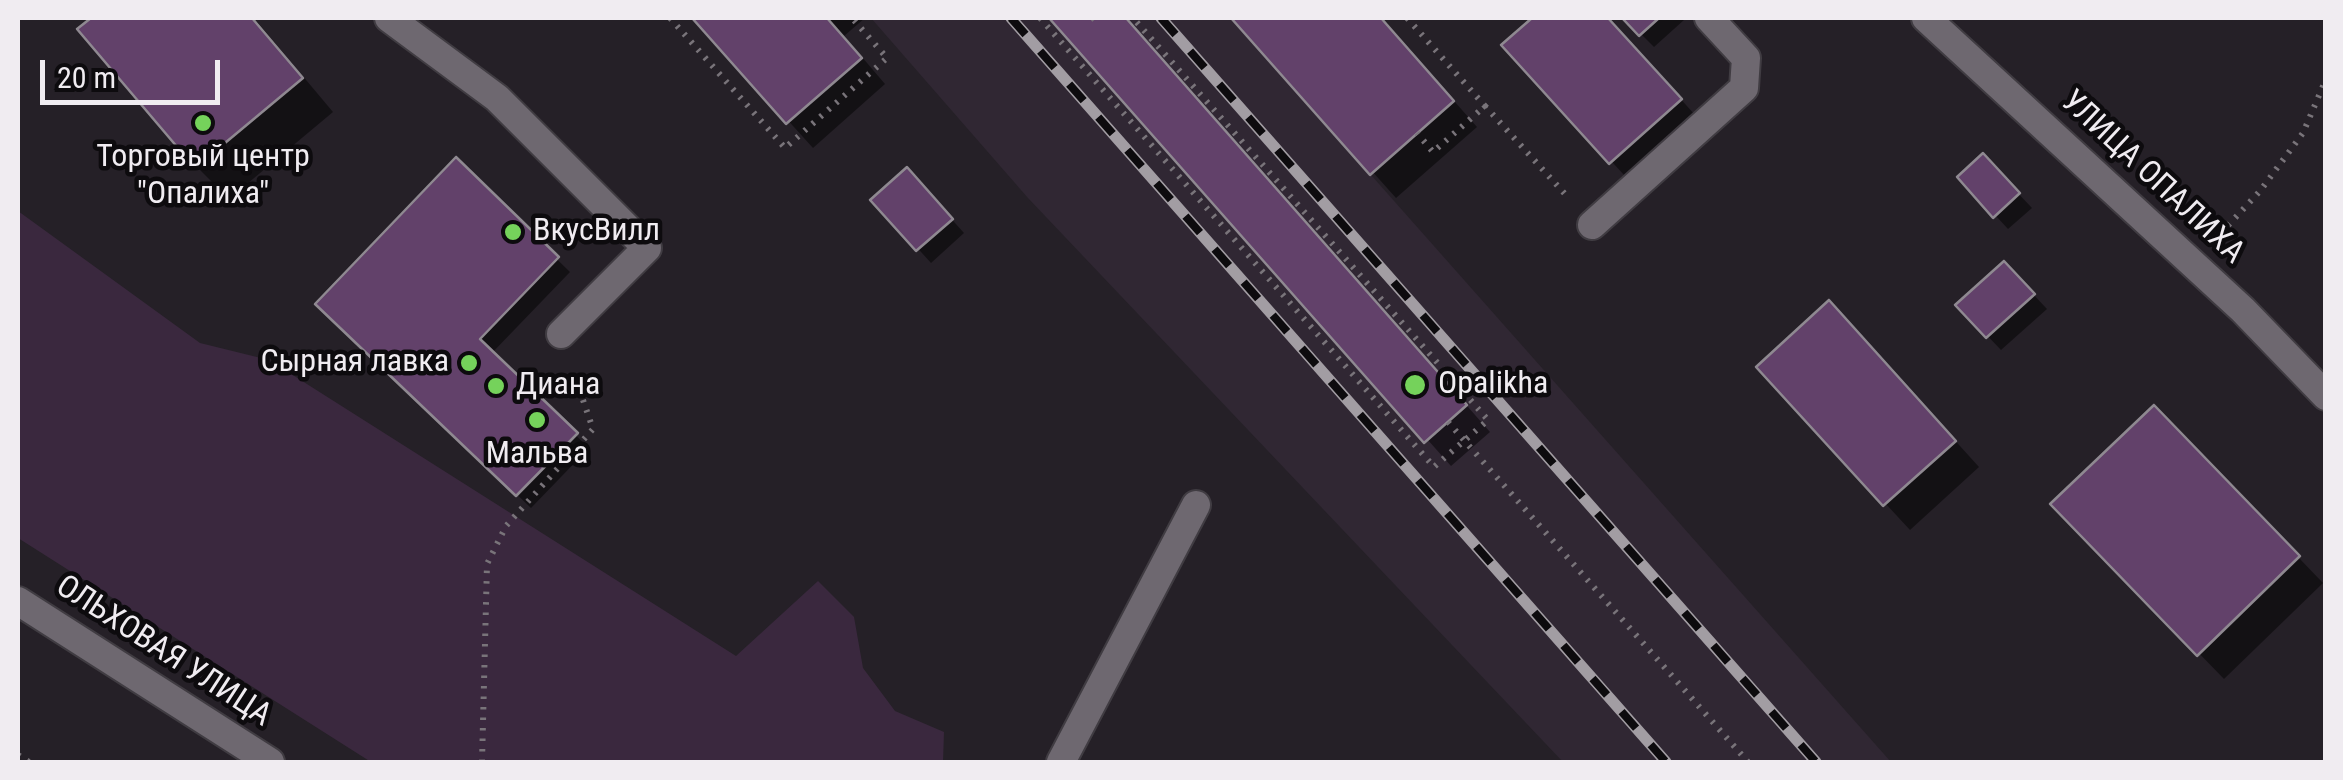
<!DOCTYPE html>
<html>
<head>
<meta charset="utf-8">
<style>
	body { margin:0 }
	#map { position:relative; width:2343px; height:780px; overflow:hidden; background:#252027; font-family:"Roboto Condensed",sans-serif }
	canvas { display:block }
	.frame { position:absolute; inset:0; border:20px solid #f0ecf1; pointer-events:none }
	.scale { position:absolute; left:40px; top:60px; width:180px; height:45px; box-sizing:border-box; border:5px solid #f0ecf1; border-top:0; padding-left:12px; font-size:30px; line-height:35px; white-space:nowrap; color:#f0ecf1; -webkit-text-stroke:8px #0d0b0e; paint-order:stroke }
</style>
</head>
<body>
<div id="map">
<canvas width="2343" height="780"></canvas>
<div class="frame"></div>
<div class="scale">20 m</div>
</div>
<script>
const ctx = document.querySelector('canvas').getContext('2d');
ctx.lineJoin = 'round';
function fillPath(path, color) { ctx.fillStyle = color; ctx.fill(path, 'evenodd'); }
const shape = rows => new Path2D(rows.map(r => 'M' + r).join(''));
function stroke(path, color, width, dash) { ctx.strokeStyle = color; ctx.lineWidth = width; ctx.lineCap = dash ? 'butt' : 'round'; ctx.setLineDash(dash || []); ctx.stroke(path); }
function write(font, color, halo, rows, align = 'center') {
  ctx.font = font + ' "Roboto Condensed",sans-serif'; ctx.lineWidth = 9; ctx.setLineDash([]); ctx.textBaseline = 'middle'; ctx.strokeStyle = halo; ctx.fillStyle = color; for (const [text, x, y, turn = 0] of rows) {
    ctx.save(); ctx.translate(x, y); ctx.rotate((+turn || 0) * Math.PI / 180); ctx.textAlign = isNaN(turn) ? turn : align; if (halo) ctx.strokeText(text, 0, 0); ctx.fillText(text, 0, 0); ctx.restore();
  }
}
fillPath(shape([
	[871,18,1232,18,1891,762,1563,762,1028,198]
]), '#302733');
fillPath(shape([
	[18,211,200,343,269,360,736,656,818,581,854,617,863,668,895,711,944,732,943,762,371,762,18,538]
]), '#3a283e');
fillPath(shape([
	[95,18,254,18,333,112,229,199,197,167,81,29],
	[695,18,865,18,844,36,885,84,813,148],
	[1053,18,1126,18,1490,432,1451,466],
	[1235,18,1381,18,1477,127,1396,198],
	[1536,18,1608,18,1704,125,1635,187,1505,45],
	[1625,18,1682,18,1684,20,1654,47],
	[456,161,570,272,491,354,589,448,531,508,319,304],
	[1996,170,2032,208,2008,229,1960,177],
	[920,184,964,233,931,263,874,200],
	[2017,277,2047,309,2001,350,1958,305],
	[1854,329,1979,467,1910,530,1759,367],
	[2179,433,2323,583,2224,679,2054,504]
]), '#0007');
const building = shape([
	[91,18,252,18,303,78,195,168,77,29,91,18],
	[692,18,827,18,862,58,786,124,692,18],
	[1049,18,1126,18,1467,405,1424,443,1049,18],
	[1231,18,1381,18,1454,101,1370,175,1231,18],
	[1532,18,1608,18,1682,99,1609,164,1501,45,1532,18],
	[1622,18,1659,18,1639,36,1622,18],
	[1983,153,2020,193,1993,218,1957,177,1983,153],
	[456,157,559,257,480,339,578,433,516,496,315,304,456,157],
	[907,167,953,219,916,251,870,200,907,167],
	[2004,261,2035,294,1986,338,1955,305,2004,261],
	[1829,300,1956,441,1883,506,1756,367,1829,300],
	[2154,405,2300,556,2197,656,2050,504,2154,405]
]);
fillPath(building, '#62416a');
stroke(building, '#8f8991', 2.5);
const service = shape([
	[389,18,497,98,647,248,561,334],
	[1592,225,1744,88,1746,58,1709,18],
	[1061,762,1196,505]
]);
const tertiary = shape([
	[1926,18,2243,310,2326,396],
	[18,601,270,762]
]);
stroke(service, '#403c42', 32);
stroke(tertiary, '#403c42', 32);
stroke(shape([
	[670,18,785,148,887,58,852,18],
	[1040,18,1434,467,1488,420,1133,18],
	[1093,18,1097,23],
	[1407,18,1485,106,1433,152,1417,133],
	[1485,106,1565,194],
	[2221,233,2260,191,2303,133,2326,79],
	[1448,422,1748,762],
	[18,755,29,762],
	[482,762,487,564,506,526,593,429,574,374]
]), '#79747a', 6, [2.5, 8]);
stroke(service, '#6e6870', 28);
stroke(tertiary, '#6e6870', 28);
const rail = shape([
	[1011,18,1666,762],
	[1161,18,1816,762]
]);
stroke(rail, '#a29da3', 11);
stroke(rail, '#0d0b0e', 8, [22]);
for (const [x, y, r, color] of [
	[203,123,10,"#75d25b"],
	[513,232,10,"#75d25b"],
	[469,363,10,"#75d25b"],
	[1415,385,12,"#75d25b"],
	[496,386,10,"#75d25b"],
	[537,420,10,"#75d25b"]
]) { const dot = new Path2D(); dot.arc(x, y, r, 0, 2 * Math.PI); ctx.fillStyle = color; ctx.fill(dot); stroke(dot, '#0d0b0e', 4); }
write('32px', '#f0ecf1', '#0d0b0e', [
	["Торговый центр",203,158,"center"],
	["\"Опалиха\"",203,195,"center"],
	["ВкусВилл",533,232],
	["Сырная лавка",449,363,"right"],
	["Opalikha",1438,385],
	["Диана",516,386],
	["Мальва",537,455,"center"]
], 'left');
write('32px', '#f0ecf1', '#0d0b0e', [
	["УЛИЦА ОПАЛИХА",2152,178,43],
	["ОЛЬХОВАЯ УЛИЦА",163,652,33]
]);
</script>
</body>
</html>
